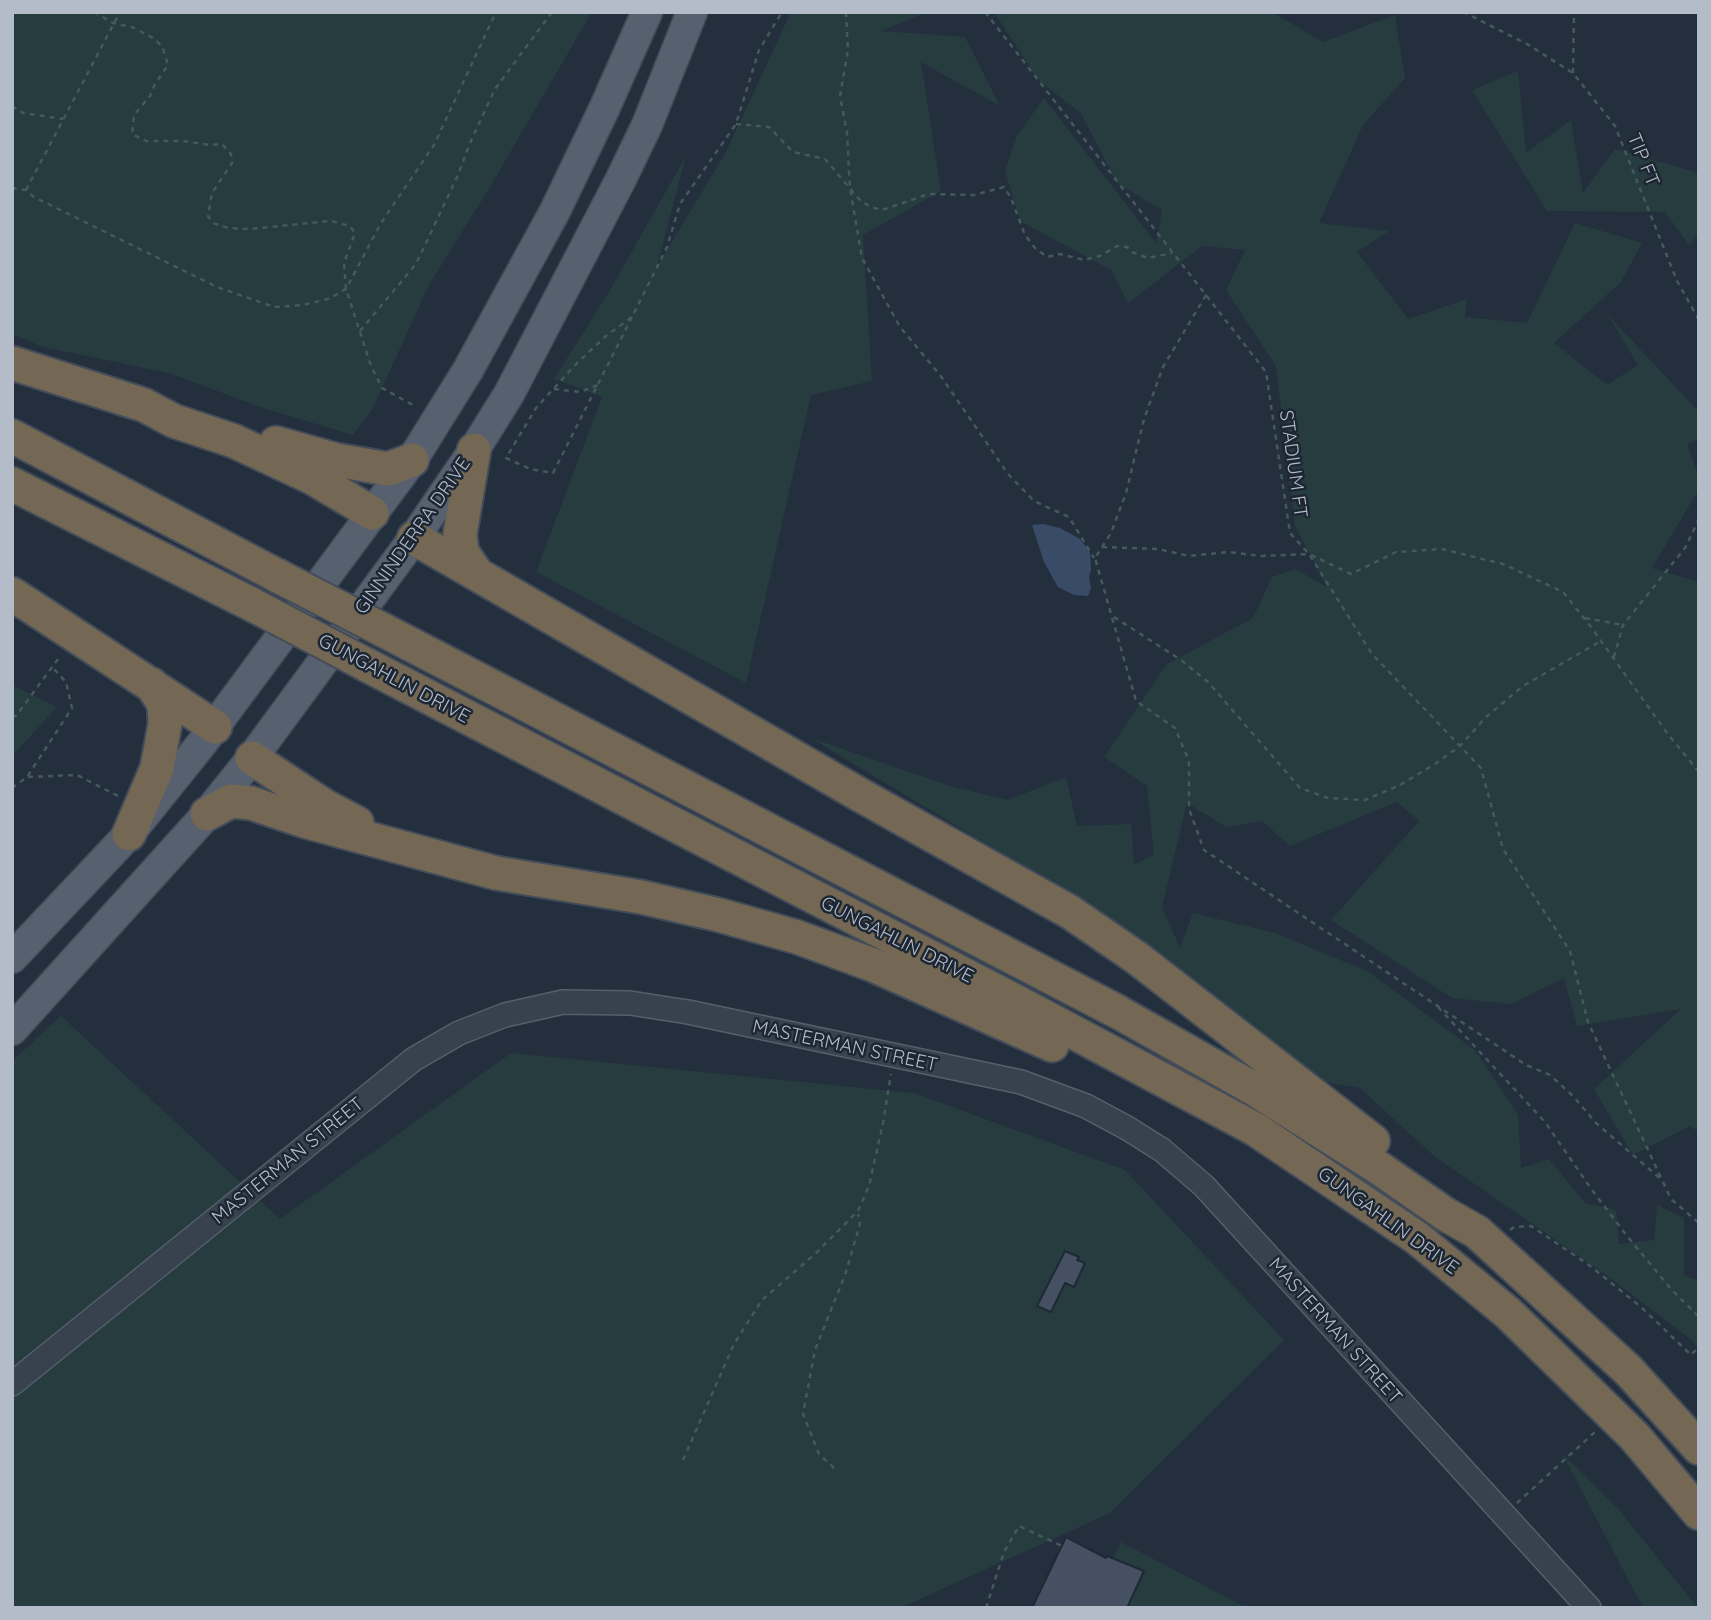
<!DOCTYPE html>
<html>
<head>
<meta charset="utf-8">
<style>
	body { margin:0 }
	#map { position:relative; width:1711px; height:1620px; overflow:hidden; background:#242f3e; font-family:Quicksand,sans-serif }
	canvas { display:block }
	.frame { position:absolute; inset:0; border:14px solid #b4bcc9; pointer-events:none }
</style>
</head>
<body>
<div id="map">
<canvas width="1711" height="1620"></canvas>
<div class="frame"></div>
</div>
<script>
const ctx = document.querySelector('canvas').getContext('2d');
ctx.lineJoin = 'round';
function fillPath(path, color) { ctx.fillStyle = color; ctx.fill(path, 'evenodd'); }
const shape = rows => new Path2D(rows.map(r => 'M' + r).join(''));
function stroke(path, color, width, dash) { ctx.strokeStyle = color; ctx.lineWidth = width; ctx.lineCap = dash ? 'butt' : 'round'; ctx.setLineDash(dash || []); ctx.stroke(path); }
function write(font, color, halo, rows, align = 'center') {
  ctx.font = font + ' Quicksand,sans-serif'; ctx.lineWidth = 5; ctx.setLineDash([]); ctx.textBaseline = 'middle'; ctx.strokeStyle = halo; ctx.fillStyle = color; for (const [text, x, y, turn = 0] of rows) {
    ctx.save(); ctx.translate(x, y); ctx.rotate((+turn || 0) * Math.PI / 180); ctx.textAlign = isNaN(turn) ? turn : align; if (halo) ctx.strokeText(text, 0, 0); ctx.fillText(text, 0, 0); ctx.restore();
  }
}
fillPath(shape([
	[12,12,592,12,490,187,429,285,372,410,353,435,260,407,169,373,43,347,12,334],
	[791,12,927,12,881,31,965,37,1000,106,921,62,941,191,863,235,872,381,811,395,746,683,536,572,602,397,554,379,610,290,686,156,657,266,725,154],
	[994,12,1272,12,1323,42,1395,15,1405,78,1363,125,1319,223,1389,231,1357,252,1408,319,1467,299,1465,317,1527,323,1575,223,1642,243,1621,282,1554,343,1607,385,1638,365,1607,314,1699,412,1699,439,1687,444,1699,478,1699,489,1652,568,1699,582,1699,1132,1690,1126,1633,1155,1594,1089,1681,1009,1577,1026,1564,978,1511,1004,1452,998,1331,920,1419,821,1397,802,1290,846,1262,821,1226,827,1187,803,1162,907,1180,948,1193,913,1275,933,1367,971,1475,1050,1518,1115,1521,1168,1549,1159,1585,1203,1616,1210,1619,1244,1654,1240,1657,1205,1684,1218,1684,1276,1699,1280,1699,1349,1693,1341,1609,1277,1434,1156,1360,1088,1317,1081,1087,905,811,738,950,786,1008,800,1066,777,1077,826,1131,824,1134,865,1154,854,1147,786,1104,757,1167,664,1253,618,1272,577,1295,569,1327,587,1295,526,1276,366,1226,290,1245,250,1202,246,1128,303,1111,270,1020,221,1005,171,1017,136,1044,98,1156,243,1162,210,1117,183,1081,113,1040,82],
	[1518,71,1526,153,1571,120,1583,193,1615,149,1699,173,1699,234,1689,245,1665,212,1547,211,1472,90],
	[12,685,57,707,12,756],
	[61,1016,280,1219,511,1053,914,1093,1125,1170,1284,1340,1110,1513,900,1608,12,1608,12,1061],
	[1562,1453,1620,1511,1698,1608,1643,1608],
	[1066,1537,1105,1558,1107,1556,1113,1559,1121,1542,1247,1608,1032,1608]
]), '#263c3f');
fillPath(shape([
	[1043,524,1060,528,1080,539,1090,552,1091,570,1089,577,1091,588,1088,596,1074,595,1058,587,1044,562,1032,525]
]), '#394c67');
const building = shape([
	[1065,1251,1079,1257,1077,1260,1085,1263,1074,1287,1065,1283,1051,1312,1037,1306,1065,1251],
	[1066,1537,1106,1558,1107,1556,1144,1571,1127,1608,1032,1608,1066,1537]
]);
fillPath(building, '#455162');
stroke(building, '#1f2835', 2);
const minor = shape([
	[12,1384,414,1059,459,1033,505,1015,563,1002,630,1003,688,1012,1021,1082,1086,1106,1127,1128,1162,1150,1204,1186,1589,1608]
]);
const major = shape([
	[12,958,129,834,203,742,412,460,468,370,555,211,605,107,647,12],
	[12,1030,207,814,252,758,414,538,474,450,509,394,621,179,647,125,692,12]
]);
const highway = shape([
	[12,363,144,405,174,421,234,441,313,478,372,513],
	[12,436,276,575],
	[276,443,336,460,388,469,412,460],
	[474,450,460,534,462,552,477,574],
	[12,484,253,605],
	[414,538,862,796,1070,912,1137,958,1373,1141],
	[12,594,215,727],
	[383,630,1118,1012,1256,1090,1379,1168,1445,1214,1477,1232,1628,1370,1699,1448],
	[365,664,1019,1003,1255,1129,1417,1238,1508,1313,1634,1436,1699,1513],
	[252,758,323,805,357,823],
	[207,814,231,801,251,803,304,821,496,873,641,897,719,915,797,937,873,965,1052,1045],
	[129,834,157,768,165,724,164,704,151,684]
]);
stroke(minor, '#565f6c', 26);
stroke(major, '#414a57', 33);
stroke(highway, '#434c59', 37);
stroke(shape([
	[94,12,113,23,132,27,153,38,162,46,168,65,155,84,150,96,134,115,132,134,146,141,183,141,210,145,222,144,231,154,232,163,212,193,208,216,213,223,228,228,249,229,331,221,350,226,355,233,344,263,346,289,371,366,382,388,413,405],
	[846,12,848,50,840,96,847,133,850,188,862,258,900,327,940,375,1008,474,1034,501,1069,517,1094,558],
	[985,12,1266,372,1290,533,1309,554,1351,574,1396,552,1442,549,1503,564,1563,592,1591,627,1667,733,1699,772],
	[1463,12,1527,44,1573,73,1615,126,1677,281,1699,320],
	[1573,73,1574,12],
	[12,106,23,113,63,119],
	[736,124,769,127,793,152,825,159,859,199,870,207,882,210,929,194,974,195,1004,187,1011,198,1025,235,1035,248,1047,257,1060,254,1084,260,1100,256,1117,246,1127,247,1132,252,1148,258,1172,253],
	[12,188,26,190,34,197,217,287,274,307,303,305,328,299,346,289,381,223,434,145,496,12],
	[26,190,120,12],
	[1206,295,1163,367,1144,419,1126,493,1111,533,1095,558,1136,701,1175,728,1189,761,1189,809,1204,850,1526,1065,1550,1075,1573,1096,1596,1123,1663,1181],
	[632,317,553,473,530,469,506,458,536,408,577,363,606,336,632,317,667,247,680,204,736,124,759,50,782,12],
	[360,331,416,264,458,175,470,143,495,89,552,12],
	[554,389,580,392,598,385],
	[1102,547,1158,549,1189,556,1228,552,1261,556,1309,554,1372,654,1481,768,1503,849,1570,951,1588,1022,1671,1199,1699,1223],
	[1114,617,1181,660,1208,682,1300,788,1328,798,1365,800,1400,785,1435,764,1460,746,1486,717,1523,686,1601,641],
	[1585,618,1623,625],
	[1614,657,1623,625,1685,548,1699,519],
	[12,717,16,716,61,655],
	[28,777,77,775,118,796],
	[12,788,27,777,72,708,66,682,53,668],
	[1438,1007,1545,1122,1592,1190,1627,1236,1671,1289,1699,1317],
	[1510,1230,1514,1227,1531,1226,1589,1265,1641,1307,1691,1355,1699,1347],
	[683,1460,734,1344,762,1300,815,1254,858,1211,869,1186,883,1123,891,1074],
	[834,1468,819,1454,803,1414,815,1350,845,1275,860,1224,858,1214],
	[1517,1503,1595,1432],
	[986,1608,1004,1552,1019,1526,1062,1546]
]), '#44595c', 2.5, [5, 5]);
stroke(minor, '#38414e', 23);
stroke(major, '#56606e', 30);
stroke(highway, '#746855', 33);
const highwayBridge = shape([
	[276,575,383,630],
	[253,605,365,664]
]);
stroke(highwayBridge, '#434c59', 37, []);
stroke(highwayBridge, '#746855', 33);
write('19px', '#b4bcc9', '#1d2633', [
	["TIP FT",1643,160,68],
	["STADIUM FT",1293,464,82],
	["GINNINDERRA DRIVE",413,536,-55],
	["GUNGAHLIN DRIVE",394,679,28],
	["GUNGAHLIN DRIVE",897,940,27],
	["MASTERMAN STREET",845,1046,12],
	["MASTERMAN STREET",288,1161,-39],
	["GUNGAHLIN DRIVE",1388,1221,36],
	["MASTERMAN STREET",1335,1331,48]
]);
</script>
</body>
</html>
